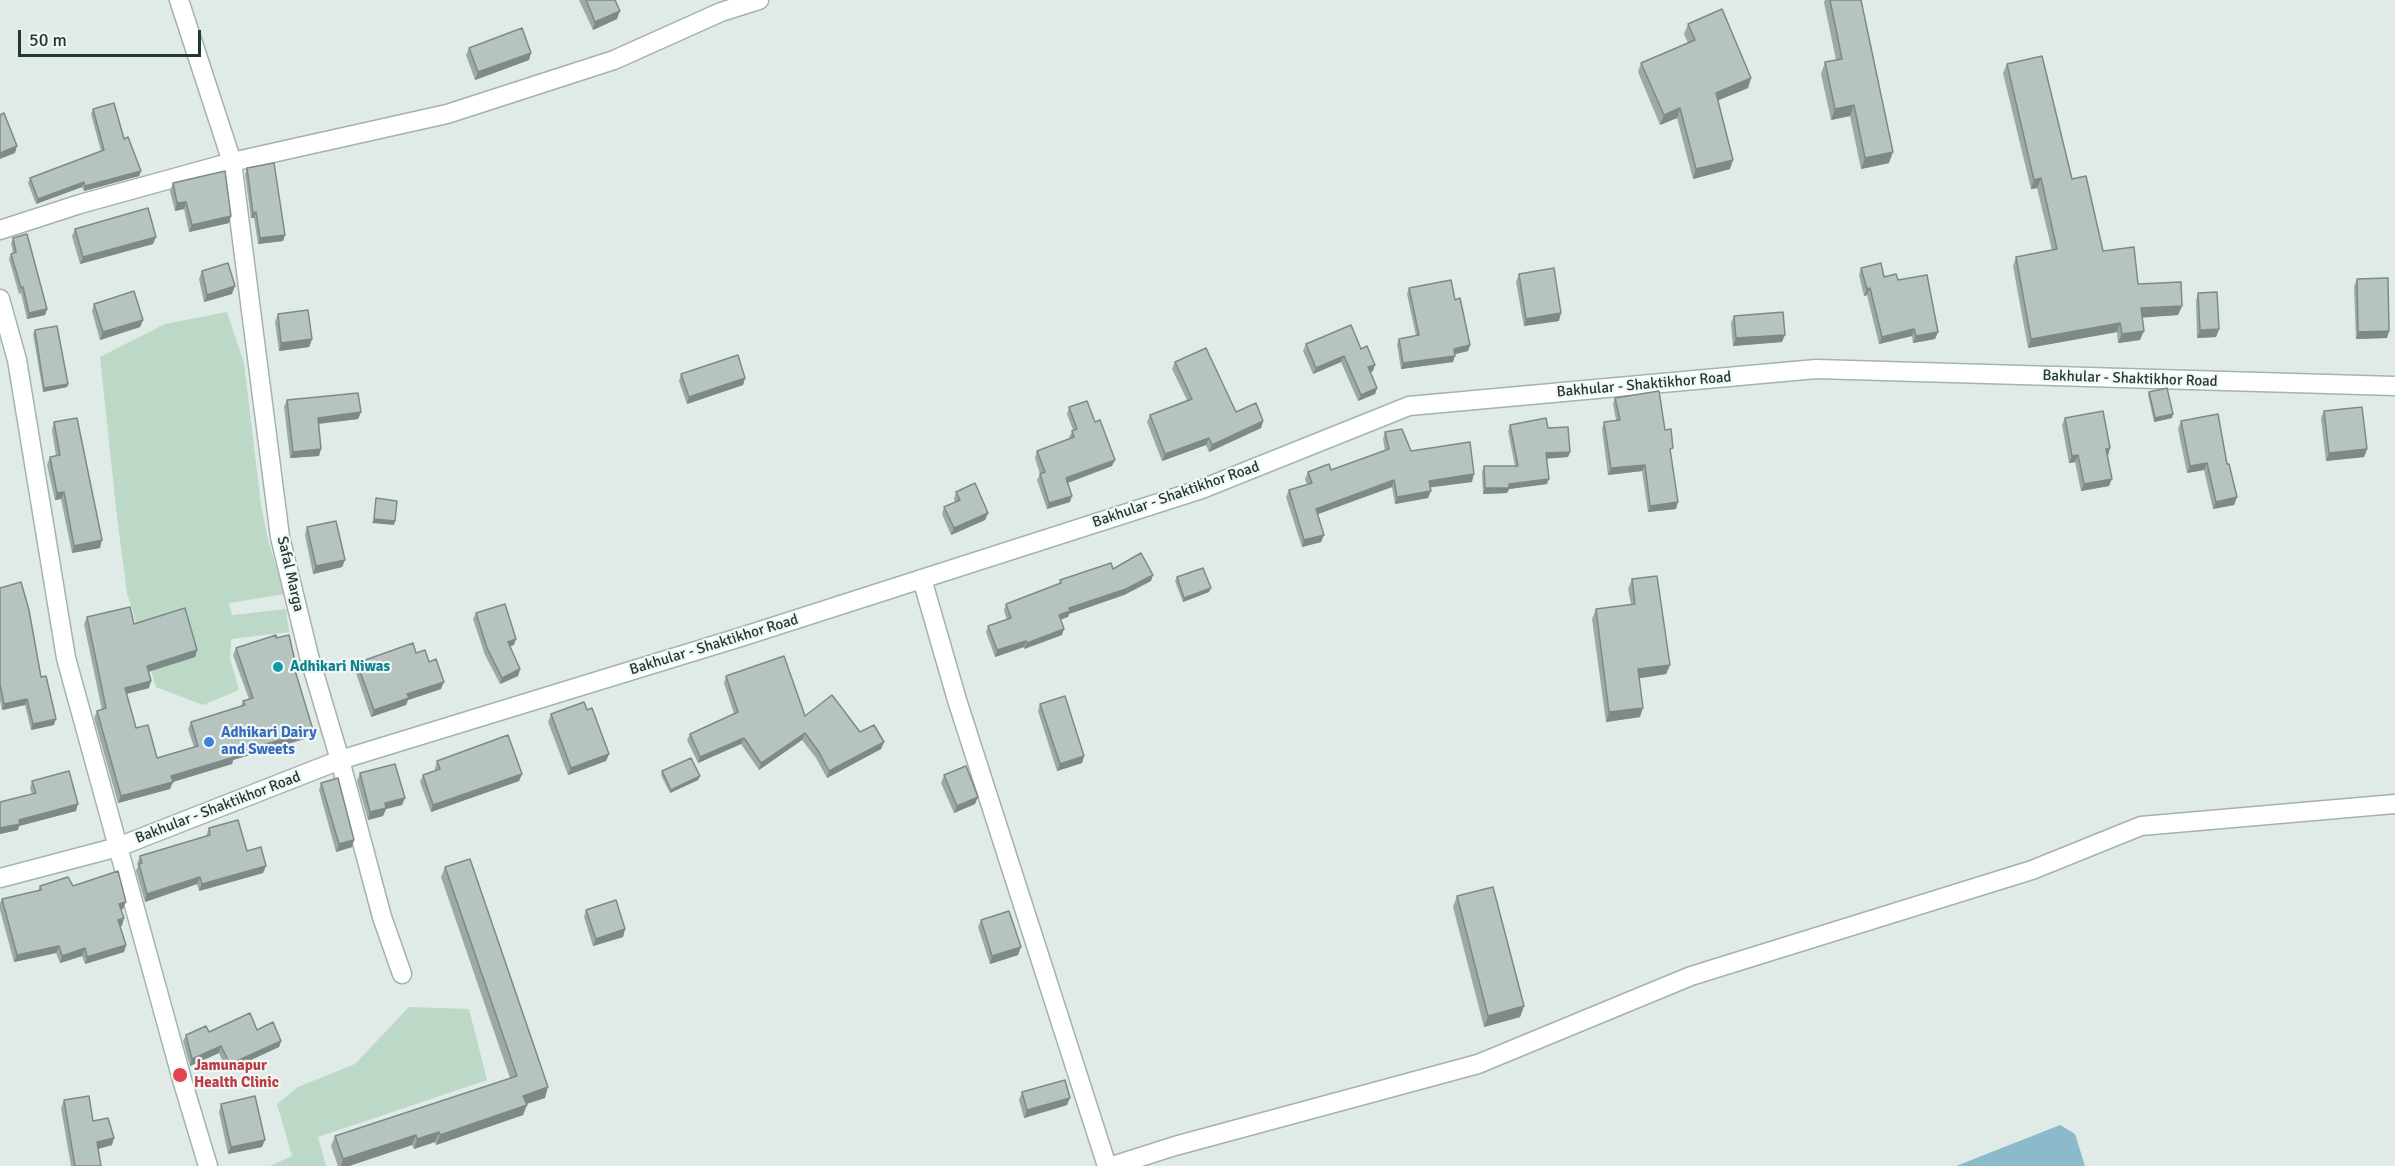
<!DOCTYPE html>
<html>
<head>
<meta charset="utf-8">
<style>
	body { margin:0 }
	#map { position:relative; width:2395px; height:1166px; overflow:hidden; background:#e0eae6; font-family:Signika,sans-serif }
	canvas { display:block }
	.scale { position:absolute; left:18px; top:30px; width:183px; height:27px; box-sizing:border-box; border:3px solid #233835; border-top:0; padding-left:8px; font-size:18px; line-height:21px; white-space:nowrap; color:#233835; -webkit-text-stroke:4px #f0f7f4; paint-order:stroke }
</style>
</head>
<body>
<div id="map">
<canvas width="2395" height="1166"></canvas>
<div class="scale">50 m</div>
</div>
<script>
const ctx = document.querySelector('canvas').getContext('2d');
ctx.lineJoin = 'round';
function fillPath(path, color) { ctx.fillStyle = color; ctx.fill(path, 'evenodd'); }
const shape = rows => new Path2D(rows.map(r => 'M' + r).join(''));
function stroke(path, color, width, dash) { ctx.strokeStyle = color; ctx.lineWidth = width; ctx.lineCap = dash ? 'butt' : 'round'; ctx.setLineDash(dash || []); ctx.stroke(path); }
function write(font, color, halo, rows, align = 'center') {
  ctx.font = font + ' Signika,sans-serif'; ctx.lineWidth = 4.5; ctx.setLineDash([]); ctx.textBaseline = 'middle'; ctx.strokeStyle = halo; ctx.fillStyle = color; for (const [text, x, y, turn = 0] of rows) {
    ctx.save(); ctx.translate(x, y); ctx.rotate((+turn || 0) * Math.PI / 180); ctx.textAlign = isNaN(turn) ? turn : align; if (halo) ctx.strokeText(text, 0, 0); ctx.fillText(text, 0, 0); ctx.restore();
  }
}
fillPath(shape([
	[227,312,244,363,261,505,268,540,285,594,229,603,232,615,286,609,289,632,231,639,230,659,239,690,203,705,156,687,127,593,117,517,100,357,165,324],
	[409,1007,469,1009,487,1080,318,1137,326,1166,270,1166,292,1156,277,1104,298,1087,355,1064]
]), '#bbd9c6');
fillPath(shape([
	[2060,1125,2075,1134,2085,1166,1956,1166]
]), '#8dbaca');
const street = shape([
	[179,0,232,162,280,537,309,656,340,760,382,917,402,974],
	[0,230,80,204,232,162,447,114,614,60,721,12,759,0],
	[922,579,957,700,1107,1166],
	[1112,1166,1175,1146,1478,1064,1691,976,2032,870,2141,826,2395,804]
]);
const secondary = shape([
	[0,299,17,360,66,658,183,1083,208,1166],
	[0,878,118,847,340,760,741,637,1202,489,1409,406,1816,369,2395,386]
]);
stroke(street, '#a4b1ad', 21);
stroke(secondary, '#a1b4af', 21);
stroke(street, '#fff', 18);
stroke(secondary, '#fff', 18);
fillPath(shape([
	[579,0,615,0,617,19,593,30],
	[1825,0,1861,0,1889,163,1861,169,1850,116,1831,120,1821,74,1825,62,1836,60,1824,2],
	[1688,24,1751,78,1748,88,1718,100,1730,169,1693,179,1677,118,1660,125,1638,72,1641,63,1688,43,1684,34],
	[469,48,529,60,475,80,466,55],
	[2007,64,2072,179,2103,251,2138,284,2182,306,2178,315,2142,317,2140,340,2118,343,2117,332,2028,348,2013,266,2016,257,2052,250,2037,188,2031,189,2003,73],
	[93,109,124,139,141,171,139,176,84,191,82,187,36,204,28,183,30,178,101,151,91,114],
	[247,168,285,235,283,241,258,244,254,218,251,218,245,174],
	[173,183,231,216,229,223,189,232,184,209,175,211,170,191],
	[75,229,153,244,80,264,72,236],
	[13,238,47,309,45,315,27,319,21,293,19,294,9,259,11,254,13,253,11,243],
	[1861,268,1884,277,1898,280,1938,332,1935,339,1913,343,1912,336,1879,344,1867,295,1864,296,1859,275],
	[202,271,232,294,204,302,199,279],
	[1519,274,1559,321,1524,326,1516,282],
	[2357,279,2389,331,2387,338,2356,339,2354,287],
	[1409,288,1470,345,1468,351,1454,354,1453,362,1401,369,1397,344,1399,339,1416,336,1407,294],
	[2198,293,2219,329,2216,337,2197,338,2196,301],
	[94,304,143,320,140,327,100,340,92,311],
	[278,314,312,339,309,347,279,351,275,322],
	[1734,316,1782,342,1733,346,1731,323],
	[35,330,68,384,67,387,43,392,33,334],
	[1306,344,1361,349,1373,371,1371,372,1377,388,1375,394,1358,401,1341,362,1313,374,1303,351],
	[1175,362,1236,412,1263,421,1261,428,1209,452,1206,445,1162,461,1147,422,1150,415,1187,400,1172,369],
	[681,374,745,378,743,385,687,404,679,381],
	[2149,392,2172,418,2154,422,2148,395],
	[1615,398,1665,430,1671,455,1676,509,1648,512,1642,471,1608,475,1602,429,1604,422,1616,420,1613,404],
	[287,400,361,412,358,419,319,424,319,456,290,458,284,407],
	[1069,407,1112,466,1068,483,1070,502,1047,509,1037,480,1040,474,1035,458,1037,451,1070,439,1069,437,1073,430,1067,414],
	[2324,411,2367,449,2364,457,2326,461,2321,418],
	[2065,418,2108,456,2109,486,2081,491,2075,462,2069,463,2062,425],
	[2181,421,2227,464,2237,497,2234,505,2213,509,2204,470,2187,473,2178,429],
	[54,422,100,548,72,553,61,499,55,500,47,465,50,457,56,456,52,430],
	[1510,425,1548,428,1570,452,1568,457,1546,458,1547,484,1509,489,1507,493,1483,494,1482,472,1484,466,1515,466,1508,431],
	[1385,432,1411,451,1472,482,1430,487,1428,498,1395,504,1392,487,1317,514,1321,542,1302,547,1286,497,1289,490,1307,484,1305,479,1308,472,1331,470,1385,451,1383,439],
	[956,492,988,513,985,520,951,535,942,514,944,507,955,502,954,499],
	[307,527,345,560,342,567,313,574,305,535],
	[1113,569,1151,581,1124,595,1069,614,1068,617,1061,619,1062,635,1024,649,1024,647,995,657,986,632,988,626,1007,620,1004,610,1006,604,1059,583,1060,580],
	[1177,577,1209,592,1183,602,1175,581],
	[1632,579,1670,665,1666,674,1639,678,1640,717,1606,722,1592,619,1596,609,1631,604,1628,589],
	[0,588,41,677,54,725,31,730,25,705,2,710,0,700],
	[476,613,514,645,510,646,520,669,518,676,500,684,485,655,473,619],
	[87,617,134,624,197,650,195,657,149,671,149,688,126,694,136,728,157,758,194,747,188,729,191,722,241,706,243,701,249,699,233,655,236,648,276,638,295,669,313,730,311,737,233,760,232,764,173,782,170,789,118,803,94,718,97,711,102,710,84,624],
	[416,653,429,662,441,689,408,700,406,705,371,717,355,670,357,663],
	[726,676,805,716,860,732,884,742,881,749,827,778,816,758,802,740,759,770,741,744,698,763,687,740,690,734,734,714,724,683],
	[1040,704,1084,756,1082,763,1057,771,1038,711],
	[587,710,609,754,606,761,568,775,548,722,551,714],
	[437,761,522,774,519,781,431,812,420,782,423,775,435,771,435,768],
	[662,771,700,776,698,780,670,793,661,775],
	[360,773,405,798,402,805,386,809,383,816,368,820,357,781],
	[944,775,975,804,954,813,941,783],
	[32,781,76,811,19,826,18,830,0,834,0,802,32,794,30,788],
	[321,783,352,847,336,852,319,790],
	[209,828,247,851,263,873,199,891,197,884,145,902,136,871,138,866,137,864,140,856,206,836],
	[445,867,545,1098,526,1104,523,1115,436,1145,435,1142,414,1149,412,1145,349,1166,338,1166,331,1146,335,1136,510,1078,441,877],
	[40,886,73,886,123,909,121,909,122,926,120,926,126,945,124,952,85,964,82,956,60,963,56,953,14,962,0,910,0,903,2,899,38,891],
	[1457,896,1524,1006,1520,1017,1484,1027,1453,907],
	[586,910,625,929,623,937,593,946,584,917],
	[981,920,1018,955,990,964,978,927],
	[257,1030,281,1041,279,1047,227,1071,219,1053,190,1066,183,1041,186,1035,209,1032],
	[1022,1092,1067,1105,1024,1118,1019,1100],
	[64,1100,112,1145,98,1149,101,1166,71,1166,61,1108],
	[221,1104,262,1147,228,1154,219,1112]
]), '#9da9a5');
fillPath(shape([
	[620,11,617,19,593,30,595,22],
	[531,53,529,60,475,80,478,72],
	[1751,78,1748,88,1712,103,1716,93],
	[1854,105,1850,116,1831,120,1835,109],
	[1680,108,1677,118,1660,125,1664,115],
	[17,146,15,153,0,159,0,153],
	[1893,152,1889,163,1861,169,1865,158],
	[1733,160,1730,169,1693,179,1696,169],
	[141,171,139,176,84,191,85,186],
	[2041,178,2037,188,2031,189,2034,180],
	[84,182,82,187,36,204,38,199],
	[186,202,184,209,175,211,177,203],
	[256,212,254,218,251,218,253,213],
	[231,216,229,223,189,232,192,225],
	[285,235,283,241,258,244,260,238],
	[156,237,153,244,80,264,83,257],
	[235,286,232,294,204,302,207,295],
	[1870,288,1867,295,1864,296,1867,289],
	[2182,306,2178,315,2138,318,2141,308],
	[47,309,45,315,27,319,29,313],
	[1561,313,1559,321,1524,326,1526,319],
	[143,320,140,327,100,340,103,332],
	[2120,323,2117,332,2028,348,2031,339],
	[1914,329,1912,336,1879,344,1882,337],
	[2219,329,2216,337,2197,338,2200,330],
	[2144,331,2140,340,2118,343,2122,334],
	[2389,331,2387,338,2356,339,2358,332],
	[1938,332,1935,339,1913,343,1916,336],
	[1785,335,1782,342,1733,346,1736,338],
	[312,339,309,347,279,351,281,343],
	[1470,345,1468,351,1452,355,1454,349],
	[1344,356,1341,362,1313,374,1316,368],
	[1455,356,1453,362,1401,369,1403,363],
	[1375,365,1373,371,1366,374,1368,367],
	[745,378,743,385,687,404,689,397],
	[68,384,67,387,43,392,44,388],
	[1377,388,1375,394,1358,401,1361,395],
	[361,412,358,419,315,424,318,418],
	[2173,414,2172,418,2154,422,2155,418],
	[1263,421,1261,428,1209,452,1212,445],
	[1209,438,1206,445,1162,461,1165,454],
	[2110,448,2108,456,2103,457,2106,449],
	[321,449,319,456,290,458,293,452],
	[2367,449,2364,457,2326,461,2329,453],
	[1570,452,1568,457,1543,459,1546,453],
	[2078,455,2075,462,2069,463,2072,456],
	[1115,460,1112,466,1064,484,1066,478],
	[2207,463,2204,470,2187,473,2190,466],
	[1645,465,1642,471,1608,475,1611,468],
	[1474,474,1472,482,1426,488,1429,481],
	[1549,479,1547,484,1509,489,1507,493,1483,494,1485,488,1509,484],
	[2112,479,2109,486,2081,491,2084,484],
	[1394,480,1392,487,1313,516,1316,509],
	[1431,491,1428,498,1395,504,1397,497],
	[64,492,61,499,55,500,57,493],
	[1072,496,1070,502,1047,509,1049,503],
	[2237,497,2234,505,2213,509,2216,502],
	[1678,502,1676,509,1648,512,1650,506],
	[988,513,985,520,951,535,954,528],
	[374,519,395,521,394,525,372,523],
	[1324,535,1321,542,1302,547,1304,540],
	[102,540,100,548,72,553,74,546],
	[345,560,342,567,313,574,316,566],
	[1153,575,1151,581,1124,595,1069,614,1068,617,1057,621,1059,615,1069,608],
	[1211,588,1209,592,1183,602,1184,598],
	[1064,629,1062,635,1024,649,1027,643],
	[516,639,514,645,506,648,508,642],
	[1026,641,1024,647,995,657,997,650],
	[197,650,195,657,145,673,147,666],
	[1670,665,1666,674,1635,679,1638,669],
	[520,669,518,676,500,684,502,678],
	[151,681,149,688,122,695,125,688],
	[444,682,441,689,408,700,406,705,371,717,374,710,407,694],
	[27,699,25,705,2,710,4,704],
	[1643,708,1640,717,1606,722,1609,712],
	[56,719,54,725,31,730,33,724],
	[313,730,311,737,233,760,232,764,169,783,171,776,233,754],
	[805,733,802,740,759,770,761,763],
	[744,738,741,744,698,763,700,757],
	[884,742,881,749,827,778,829,771],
	[609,754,606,761,568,775,571,768],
	[1084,756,1082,763,1057,771,1060,764],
	[522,774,519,781,431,812,433,805],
	[700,776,698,780,670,793,671,790],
	[173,782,170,789,118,803,121,796],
	[978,797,975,804,954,813,957,806],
	[405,798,402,805,386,809,383,816,368,820,370,812,385,803],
	[78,804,76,811,19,826,18,830,0,834,0,828,19,820],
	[354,840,352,847,336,852,339,844],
	[266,866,263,873,199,891,202,884],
	[200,877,197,884,145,902,147,894],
	[126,902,123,909,117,911,119,904],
	[124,918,122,926,116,927,118,920],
	[625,929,623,937,593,946,596,939],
	[126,945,124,952,85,964,87,957],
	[59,946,56,953,14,962,17,955],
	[1021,947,1018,955,990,964,992,956],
	[85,948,82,956,60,963,62,956],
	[1524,1006,1520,1017,1484,1027,1488,1016],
	[281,1041,279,1047,227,1071,230,1064],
	[221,1046,219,1053,190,1066,192,1059],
	[548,1087,545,1098,520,1106,523,1096],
	[1070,1098,1067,1105,1024,1118,1027,1110],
	[527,1105,523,1115,436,1145,440,1135],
	[439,1132,435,1142,414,1149,417,1139],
	[416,1135,412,1145,349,1166,341,1166,343,1159],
	[114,1138,112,1145,94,1150,97,1142],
	[265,1140,262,1147,228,1154,231,1147]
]), '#7f8986');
const building = shape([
	[586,0,615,0,620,11,595,22,586,0],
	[1830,0,1861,0,1893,152,1865,158,1854,105,1835,109,1825,62,1842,59,1830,0],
	[1722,9,1751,78,1716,93,1733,160,1696,169,1680,108,1664,115,1641,63,1695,40,1688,24,1722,9],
	[522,28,531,53,478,72,469,48,522,28],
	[2042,56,2072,179,2086,176,2103,251,2134,247,2138,284,2181,282,2182,306,2141,308,2144,331,2122,334,2120,323,2031,339,2016,257,2057,249,2041,178,2034,180,2007,64,2042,56],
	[114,103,124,139,128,137,141,171,85,186,84,182,38,199,30,178,104,150,93,109,114,103],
	[4,113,17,146,0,153,0,115,4,113],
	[274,163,285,235,260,238,256,212,253,213,247,168,274,163],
	[225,171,231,216,192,225,186,202,177,203,173,183,225,171],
	[148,208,156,237,83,257,75,229,148,208],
	[27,234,47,309,29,313,23,287,21,288,11,254,16,252,13,238,27,234],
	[228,263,235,286,207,295,202,271,228,263],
	[1881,263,1884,277,1896,274,1898,280,1927,275,1938,332,1916,336,1914,329,1882,337,1870,288,1867,289,1861,268,1881,263],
	[1554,268,1561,313,1526,319,1519,274,1554,268],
	[2388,278,2389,331,2358,332,2357,279,2388,278],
	[1451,280,1455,300,1460,298,1470,345,1454,349,1455,356,1403,363,1399,339,1419,335,1409,288,1451,280],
	[134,291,143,320,103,332,94,304,134,291],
	[2217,292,2219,329,2200,330,2198,293,2217,292],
	[308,310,312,339,281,343,278,314,308,310],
	[1783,312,1785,335,1736,338,1734,316,1783,312],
	[1351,325,1361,349,1367,346,1375,365,1368,367,1377,388,1361,395,1344,356,1316,368,1306,344,1351,325],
	[57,326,68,384,44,388,35,330,57,326],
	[1206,348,1236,412,1256,403,1263,421,1212,445,1209,438,1165,454,1150,415,1192,399,1175,362,1206,348],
	[738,355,745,378,689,397,681,374,738,355],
	[2167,388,2173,414,2155,418,2149,392,2167,388],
	[1659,391,1665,430,1671,429,1673,448,1670,449,1678,502,1650,506,1645,465,1611,468,1604,422,1620,420,1615,398,1659,391],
	[358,393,361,412,318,418,321,449,293,452,287,400,358,393],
	[1087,401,1095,422,1100,420,1115,460,1066,478,1072,496,1049,503,1040,474,1045,472,1037,451,1074,437,1072,431,1077,429,1069,407,1087,401],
	[2362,407,2367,449,2329,453,2324,411,2362,407],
	[2103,411,2110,448,2106,449,2112,479,2084,484,2078,455,2072,456,2065,418,2103,411],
	[2218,414,2227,464,2229,464,2237,497,2216,502,2207,463,2190,466,2181,421,2218,414],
	[77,418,102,540,74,546,64,492,57,493,50,457,60,455,54,422,77,418],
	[1546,418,1548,428,1568,427,1570,452,1546,453,1549,479,1509,484,1509,488,1485,488,1484,466,1518,466,1510,425,1546,418],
	[1402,429,1411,451,1470,442,1474,474,1429,481,1431,491,1397,497,1394,480,1316,509,1324,535,1304,540,1289,490,1312,483,1308,472,1329,464,1331,470,1389,449,1385,432,1402,429],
	[975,483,988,513,954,528,944,507,960,500,956,492,975,483],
	[376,498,397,501,395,521,374,519,376,498],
	[336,521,345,560,316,566,307,527,336,521],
	[1141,553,1153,575,1126,589,1069,608,1070,611,1059,615,1064,629,1027,643,1026,641,997,650,988,626,1011,618,1006,604,1061,583,1060,580,1111,563,1113,569,1141,553],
	[1203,568,1211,588,1184,598,1177,577,1203,568],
	[1657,576,1670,665,1638,669,1643,708,1609,712,1596,609,1635,604,1632,579,1657,576],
	[21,582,29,610,41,677,46,676,56,719,33,724,27,699,4,704,0,684,0,588,21,582],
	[505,604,516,639,508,642,520,669,502,678,487,648,476,613,505,604],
	[130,607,134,624,185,608,197,650,147,666,151,681,125,688,136,728,148,725,157,758,198,746,191,722,245,705,243,701,253,698,236,648,276,635,276,638,289,635,296,666,294,667,313,730,233,754,234,757,171,776,173,782,121,796,97,711,106,708,87,617,130,607],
	[413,643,416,653,425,650,429,662,436,659,444,682,407,694,409,698,374,710,357,663,413,643],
	[784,656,805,716,832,695,860,732,874,725,884,742,829,771,819,752,805,733,761,763,744,738,700,757,690,734,738,712,726,676,784,656],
	[1065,696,1084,756,1060,764,1040,704,1065,696],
	[584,702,587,710,592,708,609,754,571,768,551,714,584,702],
	[508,735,522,774,433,805,423,775,440,769,437,761,508,735],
	[691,758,700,776,671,790,662,771,691,758],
	[395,764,405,798,385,803,386,808,370,812,360,773,395,764],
	[966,766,978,797,957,806,944,775,966,766],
	[69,771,78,804,19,820,20,824,0,828,0,802,36,793,32,781,69,771],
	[338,778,354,840,339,844,321,783,338,778],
	[238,820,247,851,261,847,266,866,202,884,200,877,147,894,139,864,142,863,140,856,210,835,209,828,238,820],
	[470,859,548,1087,523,1096,527,1105,440,1135,439,1132,417,1139,416,1135,343,1159,335,1136,517,1076,445,867,470,859],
	[118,871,126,902,119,904,124,918,118,920,126,945,87,957,85,948,62,956,59,946,17,955,2,899,41,890,40,886,68,877,73,886,118,871],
	[1493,887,1524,1006,1488,1016,1457,896,1493,887],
	[616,900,625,929,596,939,586,910,616,900],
	[1009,911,1021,947,992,956,981,920,1009,911],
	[250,1013,257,1030,273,1022,281,1041,230,1064,221,1046,192,1059,186,1035,206,1026,209,1032,250,1013],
	[1065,1080,1070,1098,1027,1110,1022,1092,1065,1080],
	[89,1096,93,1121,108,1118,114,1138,97,1142,101,1166,75,1166,64,1100,89,1096],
	[255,1096,265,1140,231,1147,221,1104,255,1096]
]);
fillPath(building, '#b6c4c0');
stroke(building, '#7f8986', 1.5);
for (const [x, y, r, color] of [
	[278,667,6,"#0f9aa8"],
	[209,742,6,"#3f7fe0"],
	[180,1075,8,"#e0444e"]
]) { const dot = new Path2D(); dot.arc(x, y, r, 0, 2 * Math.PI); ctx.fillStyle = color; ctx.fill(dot); stroke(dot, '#f0f7f4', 2); }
write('15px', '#233835', '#f0f7f4', [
	["Bakhular - Shaktikhor Road",2130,379,2],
	["Bakhular - Shaktikhor Road",1644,385,-5],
	["Bakhular - Shaktikhor Road",1176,495,-19],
	["Safal Marga",290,574,77],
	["Bakhular - Shaktikhor Road",714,645,-17],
	["Bakhular - Shaktikhor Road",218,808,-21]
]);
write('bold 15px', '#0d838f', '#f0f7f4', [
	["Adhikari Niwas",290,667]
], 'left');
write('bold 15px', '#366cbe', '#f0f7f4', [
	["Adhikari Dairy",221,733],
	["and Sweets",221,750]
], 'left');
write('bold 15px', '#be3a42', '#f0f7f4', [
	["Jamunapur",194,1066],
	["Health Clinic",194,1083]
], 'left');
</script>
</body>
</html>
